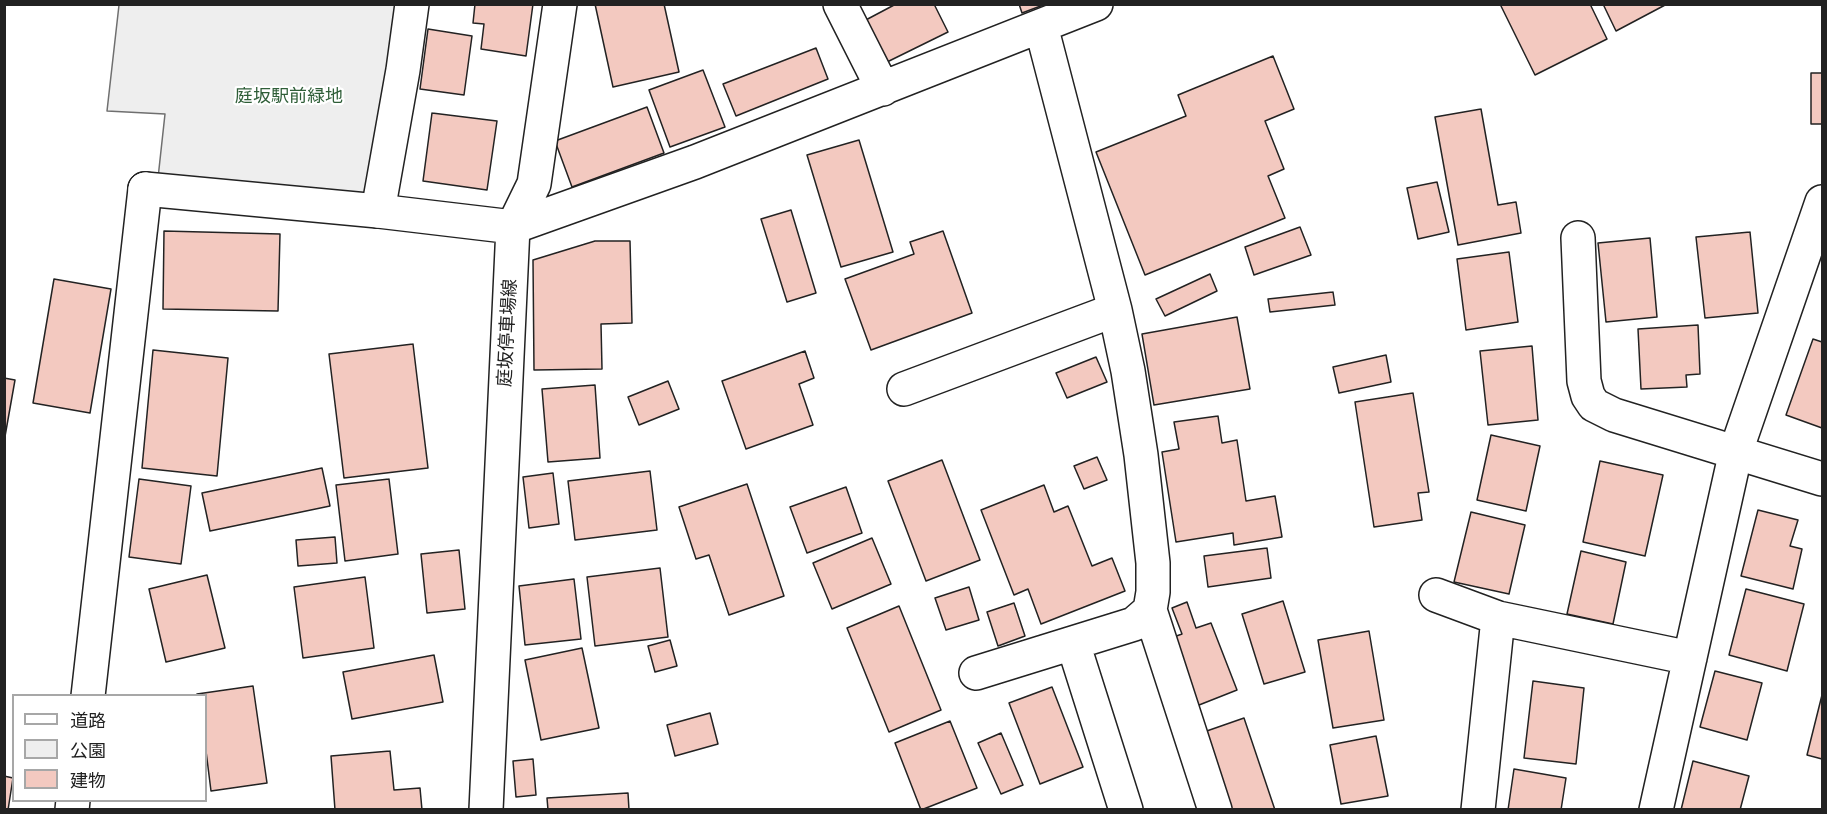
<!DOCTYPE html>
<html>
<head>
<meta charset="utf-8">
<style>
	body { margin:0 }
	#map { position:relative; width:1827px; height:814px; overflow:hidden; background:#fff; font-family:Manrope,"Noto Sans JP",sans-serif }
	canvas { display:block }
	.frame { position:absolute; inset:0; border:6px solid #222; pointer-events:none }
	.legend { position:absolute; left:12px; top:694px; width:195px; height:108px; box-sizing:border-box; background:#fff; border:2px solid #a7a7a7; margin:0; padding:8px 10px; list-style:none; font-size:18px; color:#222 }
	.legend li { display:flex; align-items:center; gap:12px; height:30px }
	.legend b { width:30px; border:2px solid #a7a7a7 }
</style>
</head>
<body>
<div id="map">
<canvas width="1827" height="814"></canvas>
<div class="frame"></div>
<ul class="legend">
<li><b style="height:8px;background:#fff"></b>道路</li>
<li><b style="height:16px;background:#eee"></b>公園</li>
<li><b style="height:16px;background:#f3c9c0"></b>建物</li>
</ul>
</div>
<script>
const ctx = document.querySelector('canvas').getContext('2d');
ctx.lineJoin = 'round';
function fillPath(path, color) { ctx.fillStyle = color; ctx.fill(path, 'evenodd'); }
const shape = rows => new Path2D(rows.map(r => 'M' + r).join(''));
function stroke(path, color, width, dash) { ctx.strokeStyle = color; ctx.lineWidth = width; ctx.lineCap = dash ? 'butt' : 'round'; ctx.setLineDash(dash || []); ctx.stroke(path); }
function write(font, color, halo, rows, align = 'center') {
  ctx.font = font + ' Manrope,"Noto Sans JP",sans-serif'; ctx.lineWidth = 4.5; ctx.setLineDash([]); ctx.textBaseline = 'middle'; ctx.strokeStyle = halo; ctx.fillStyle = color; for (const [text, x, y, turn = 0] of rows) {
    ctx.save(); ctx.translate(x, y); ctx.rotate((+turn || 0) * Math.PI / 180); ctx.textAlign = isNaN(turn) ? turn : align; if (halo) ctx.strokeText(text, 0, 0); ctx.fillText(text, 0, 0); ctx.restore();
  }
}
const green = shape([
	[119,5,397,5,368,197,158,178,165,114,107,111,119,5]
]);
fillPath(green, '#eee');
stroke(green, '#6f6f6f', 1.5);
const building = shape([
	[475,4,533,4,526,56,481,49,484,24,473,23,475,4],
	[595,4,664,4,679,72,613,87,595,4],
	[896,4,934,4,948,32,883,64,862,22,896,4],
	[1019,4,1046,4,1022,13,1019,4],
	[1590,4,1607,39,1535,75,1500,4,1590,4],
	[1603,4,1667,4,1616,31,1603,4],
	[428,29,472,36,464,95,420,89,428,29],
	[816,48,828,79,736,116,723,84,816,48],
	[1273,56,1294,109,1265,121,1284,169,1268,176,1285,218,1145,275,1096,152,1186,116,1178,95,1273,56],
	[703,70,725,127,670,147,649,90,703,70],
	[1811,73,1822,73,1822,124,1811,124,1811,73],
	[647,107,664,153,572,187,555,141,647,107],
	[1481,109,1498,205,1516,202,1521,233,1458,245,1435,117,1481,109],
	[432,113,497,121,487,190,423,181,432,113],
	[859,140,893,252,841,267,807,155,859,140],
	[1437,182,1449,232,1418,239,1407,188,1437,182],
	[791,210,816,293,787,302,761,219,791,210],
	[1300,227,1311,255,1254,275,1245,247,1300,227],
	[164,231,280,234,278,311,163,309,164,231],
	[943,231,972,313,871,350,845,279,914,254,910,242,943,231],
	[1750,232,1758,313,1705,318,1696,237,1750,232],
	[1650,238,1657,317,1606,322,1598,243,1650,238],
	[595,241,630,241,632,323,601,324,602,369,534,370,533,260,595,241],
	[1509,252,1518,322,1466,330,1457,259,1509,252],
	[1210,274,1217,291,1165,316,1156,299,1210,274],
	[54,279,111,289,90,413,33,403,54,279],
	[1333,292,1335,305,1270,312,1268,299,1333,292],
	[1237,317,1250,389,1154,405,1142,334,1237,317],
	[1698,325,1700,374,1686,375,1687,387,1641,389,1638,329,1698,325],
	[1813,339,1822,342,1822,428,1786,415,1813,339],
	[413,344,428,468,344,478,329,354,413,344],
	[1532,346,1538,420,1488,425,1480,351,1532,346],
	[153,350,228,358,217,476,142,468,153,350],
	[805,351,814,378,799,384,813,425,746,449,722,381,805,351],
	[1386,355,1391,382,1339,393,1333,367,1386,355],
	[1096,357,1107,382,1067,398,1056,373,1096,357],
	[4,378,15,380,4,442,4,378],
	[668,381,679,409,639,425,628,397,668,381],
	[595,385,600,458,548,462,542,389,595,385],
	[1413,393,1429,492,1418,493,1422,520,1374,527,1355,402,1413,393],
	[1218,416,1222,443,1237,440,1246,501,1275,496,1282,537,1234,545,1233,533,1176,542,1162,452,1179,449,1174,422,1218,416],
	[1491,435,1540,446,1526,511,1477,500,1491,435],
	[1097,457,1107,480,1084,489,1074,466,1097,457],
	[942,460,980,560,926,581,888,481,942,460],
	[1600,461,1663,475,1645,556,1583,542,1600,461],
	[322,468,330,506,210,531,202,493,322,468],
	[650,471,657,530,575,540,568,481,650,471],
	[553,473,559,524,529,528,523,477,553,473],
	[139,479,191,486,181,564,129,557,139,479],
	[389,479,398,554,345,561,336,485,389,479],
	[747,484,784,596,729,615,709,555,696,559,679,507,747,484],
	[1044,485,1054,512,1068,506,1092,566,1112,558,1125,591,1041,624,1028,589,1014,595,981,510,1044,485],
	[846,487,862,533,807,553,790,507,846,487],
	[1758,510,1798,520,1790,546,1802,549,1793,589,1741,576,1758,510],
	[1471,512,1525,525,1509,594,1454,582,1471,512],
	[335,537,337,563,298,566,296,540,335,537],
	[872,538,891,584,832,609,813,563,872,538],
	[1267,548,1271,578,1208,587,1204,556,1267,548],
	[459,550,465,609,427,613,421,554,459,550],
	[1581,551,1626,562,1613,624,1567,614,1581,551],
	[660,568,668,637,595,646,587,577,660,568],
	[207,575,225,648,166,662,149,589,207,575],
	[365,577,374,648,303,658,294,587,365,577],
	[574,579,581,639,525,645,519,586,574,579],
	[969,587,979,620,946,630,935,598,969,587],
	[1746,589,1804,604,1787,671,1729,655,1746,589],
	[1283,601,1305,672,1264,684,1242,614,1283,601],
	[1187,602,1196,628,1211,623,1237,690,1194,707,1168,639,1182,634,1172,608,1187,602],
	[1014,603,1025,636,998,646,987,612,1014,603],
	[899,606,941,710,889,732,847,628,899,606],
	[1369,631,1384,720,1333,728,1318,640,1369,631],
	[670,640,677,666,655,672,648,646,670,640],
	[582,648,599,728,541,740,525,660,582,648],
	[434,655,443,702,352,719,343,672,434,655],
	[1715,671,1762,683,1747,740,1700,727,1715,671],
	[1533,681,1584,688,1576,764,1524,758,1533,681],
	[253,686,267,783,211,791,206,751,206,696,198,696,197,694,253,686],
	[1052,687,1083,767,1040,784,1009,703,1052,687],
	[1822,695,1822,759,1807,755,1822,695],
	[710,713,718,744,675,756,667,725,710,713],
	[1244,718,1275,810,1228,810,1201,733,1244,718],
	[950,721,977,788,921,810,895,743,950,721],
	[1001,733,1023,785,1001,794,978,743,1001,733],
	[1376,736,1388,796,1341,804,1330,745,1376,736],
	[390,751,394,790,420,788,422,810,335,810,331,756,390,751],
	[533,759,536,795,516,797,513,761,533,759],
	[1693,761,1749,776,1740,810,1681,810,1693,761],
	[1514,769,1566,778,1561,810,1508,810,1514,769],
	[4,776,13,778,8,810,4,810,4,776],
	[628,793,629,810,548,810,547,798,628,793]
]);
fillPath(building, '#f3c9c0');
stroke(building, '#222', 1.5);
const minor = shape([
	[840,4,883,89],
	[378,211,403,70,412,4],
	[513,227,695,162,1096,4],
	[513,227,534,184,560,4],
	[1578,238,1584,381,1588,396,1594,405,1614,415,1822,479],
	[904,389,1115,310],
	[1436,595,1498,618,1690,658],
	[1150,610,1215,810],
	[1073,643,1126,810],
	[976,673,1134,624,1150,610,1153,592,1153,563,1141,455,1128,371,1115,310,1041,26],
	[88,696,145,189],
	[72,810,73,800],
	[1478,810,1498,618],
	[1656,810,1736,451,1822,202]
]);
const secondary = shape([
	[145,189,378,211,513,227,486,810]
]);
stroke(minor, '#222', 36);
stroke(secondary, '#222', 36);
stroke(minor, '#fff', 33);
stroke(secondary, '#fff', 33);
write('18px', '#2f5e38', '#fff', [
	["庭坂駅前緑地",289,97]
]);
write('18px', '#222', '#fff', [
	["庭坂停車場線",508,333,-87]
]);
</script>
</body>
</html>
